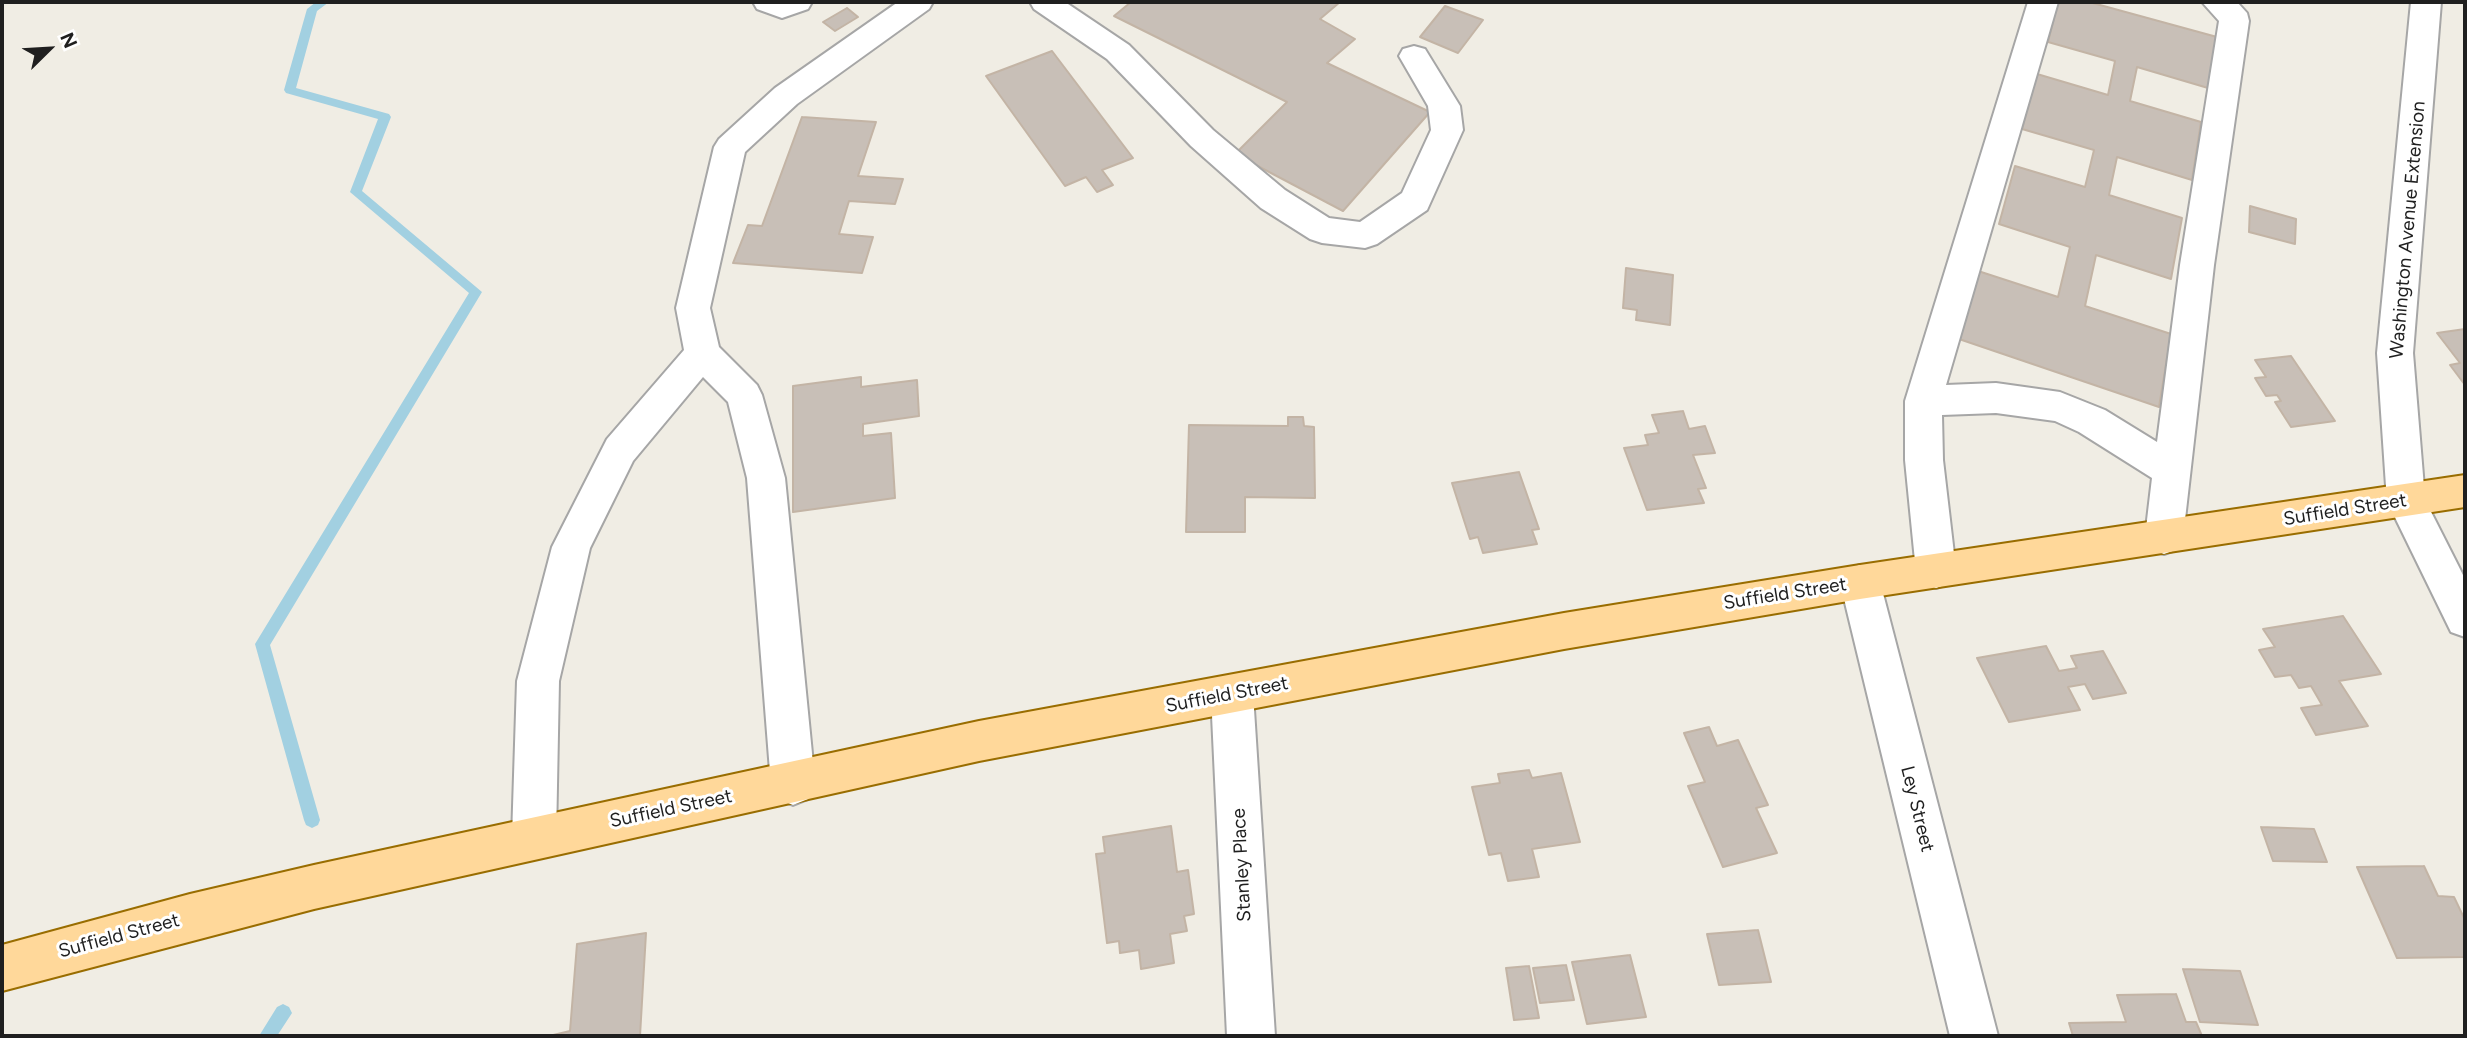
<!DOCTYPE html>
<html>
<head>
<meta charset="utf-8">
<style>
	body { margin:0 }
	#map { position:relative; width:2467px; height:1038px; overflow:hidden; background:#f0ede4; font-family:Figtree,sans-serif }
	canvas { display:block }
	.frame { position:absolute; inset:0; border:4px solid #1f1f1f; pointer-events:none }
	.north { position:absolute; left:14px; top:14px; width:70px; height:70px; -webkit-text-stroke:5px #fff; paint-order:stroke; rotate:66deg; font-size:19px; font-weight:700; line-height:28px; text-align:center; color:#1f1f1f }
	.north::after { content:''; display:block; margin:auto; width:24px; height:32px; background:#1f1f1f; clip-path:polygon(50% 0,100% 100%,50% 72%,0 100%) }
</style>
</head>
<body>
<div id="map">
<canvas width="2467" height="1038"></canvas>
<div class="frame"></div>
<div class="north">N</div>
</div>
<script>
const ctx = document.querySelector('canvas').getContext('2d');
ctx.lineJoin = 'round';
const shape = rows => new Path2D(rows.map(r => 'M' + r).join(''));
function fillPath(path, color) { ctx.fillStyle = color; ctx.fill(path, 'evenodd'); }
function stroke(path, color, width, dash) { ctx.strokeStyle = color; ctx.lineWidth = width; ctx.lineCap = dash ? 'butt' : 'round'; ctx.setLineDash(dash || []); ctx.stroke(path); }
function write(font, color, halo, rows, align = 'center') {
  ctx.font = font + ' Figtree,sans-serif'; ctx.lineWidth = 6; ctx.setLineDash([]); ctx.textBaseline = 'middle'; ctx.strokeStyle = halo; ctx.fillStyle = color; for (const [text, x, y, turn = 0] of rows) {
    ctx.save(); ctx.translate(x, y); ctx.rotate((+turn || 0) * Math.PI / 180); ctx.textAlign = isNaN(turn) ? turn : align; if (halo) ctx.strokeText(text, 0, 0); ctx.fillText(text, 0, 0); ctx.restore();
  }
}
fillPath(shape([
	[316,2,329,2,317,11,296,88,389,114,391,117,362,191,482,292,270,645,320,820,318,825,312,828,306,825,304,820,255,644,469,293,350,192,378,119,286,93,284,90,307,9,316,2],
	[283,1004,289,1007,292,1013,277,1036,259,1036,277,1007,283,1004]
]), '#a2d0e1');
const building = shape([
	[1131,2,1340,2,1320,19,1355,39,1327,63,1430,112,1343,211,1235,154,1287,102,1114,16,1131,2],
	[2058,2,2089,2,2217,37,2208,88,2137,67,2130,101,2201,122,2192,180,2117,157,2109,195,2182,218,2171,279,2096,255,2085,306,2171,334,2159,407,1956,338,1975,270,2058,297,2070,247,1999,224,2015,166,2085,187,2094,150,2022,129,2037,74,2108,95,2115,61,2048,42,2058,2],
	[1445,6,1483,20,1458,53,1420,37,1445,6],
	[847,8,858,17,835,31,823,22,847,8],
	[1052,51,1133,158,1102,170,1113,185,1097,192,1086,177,1065,186,986,76,1052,51],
	[802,117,876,122,858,176,903,179,895,204,849,201,839,234,873,237,862,273,733,263,748,225,762,226,802,117],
	[2250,206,2296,219,2295,244,2249,232,2250,206],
	[1626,268,1673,275,1670,325,1636,320,1637,310,1623,308,1626,268],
	[2465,329,2465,385,2450,365,2460,363,2437,333,2465,329],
	[2291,356,2335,421,2291,427,2275,402,2281,401,2277,395,2266,396,2255,378,2266,377,2255,360,2291,356],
	[861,377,861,387,917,380,919,416,863,424,863,436,891,433,895,498,793,512,793,386,861,377],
	[1683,411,1689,429,1705,426,1715,453,1693,455,1706,488,1698,489,1704,503,1647,510,1624,448,1648,445,1645,435,1659,433,1652,415,1683,411],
	[1288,417,1303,417,1304,426,1314,427,1315,498,1245,497,1245,532,1186,532,1189,425,1288,426,1288,417],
	[1519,472,1539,529,1532,530,1537,544,1483,553,1478,537,1470,539,1452,483,1519,472],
	[2343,616,2381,674,2339,681,2368,726,2316,735,2301,708,2322,705,2311,686,2299,688,2291,675,2275,677,2259,650,2275,647,2263,629,2343,616],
	[2046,646,2059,671,2077,668,2071,656,2103,651,2126,693,2093,699,2085,684,2068,687,2080,710,2009,722,1977,658,2046,646],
	[1709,727,1717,746,1738,740,1768,805,1756,808,1777,853,1723,867,1688,786,1705,782,1684,733,1709,727],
	[1529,770,1532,778,1561,773,1580,842,1532,849,1539,877,1508,881,1501,853,1489,855,1472,787,1500,783,1498,774,1529,770],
	[1171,826,1177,872,1188,870,1194,914,1184,916,1187,931,1170,934,1174,963,1141,969,1139,950,1120,953,1119,941,1107,943,1096,854,1105,853,1103,837,1171,826],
	[2261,827,2314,829,2327,862,2273,861,2261,827],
	[2424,866,2438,896,2454,897,2465,920,2465,957,2397,958,2357,867,2424,866],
	[1758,930,1771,982,1719,985,1707,934,1758,930],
	[646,933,640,1036,549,1036,570,1031,577,944,646,933],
	[1630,955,1646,1017,1587,1024,1572,962,1630,955],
	[1566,965,1574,1000,1540,1003,1533,968,1566,965],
	[1529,966,1539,1018,1514,1020,1506,968,1529,966],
	[2183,969,2240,971,2258,1025,2200,1022,2183,969],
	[2176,994,2186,1022,2196,1022,2202,1036,2073,1036,2069,1023,2126,1022,2117,995,2176,994]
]);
fillPath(building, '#c8bfb7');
stroke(building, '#c3b4a5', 2);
const minor = shape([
	[753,2,812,2,808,9,782,18,757,9,753,2],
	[898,2,933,2,929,9,797,104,745,152,710,308,719,347,757,385,762,395,785,478,815,784,808,799,793,805,778,799,771,784,747,478,728,402,703,377,633,461,590,548,559,681,556,838,550,853,534,859,518,853,512,838,517,681,552,547,607,439,684,350,676,308,714,147,719,139,775,88,898,2],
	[1030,2,1065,2,1129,45,1213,130,1285,190,1329,218,1360,222,1402,193,1431,130,1428,106,1399,56,1403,49,1414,46,1425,49,1460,106,1463,130,1427,210,1377,244,1365,248,1322,243,1310,239,1261,208,1191,146,1107,59,1034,9,1030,2],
	[2028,2,2058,2,1946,385,1996,383,2060,392,2105,410,2157,442,2180,265,2219,21,2202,2,2237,2,2247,13,2249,21,2214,265,2183,537,2178,549,2164,554,2150,549,2145,537,2152,478,2079,432,2055,421,1996,413,1942,415,1943,460,1956,571,1950,583,1936,588,1922,583,1916,571,1905,460,1905,401,2028,2],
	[2411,2,2441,2,2413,353,2425,500,2465,579,2465,637,2451,632,2387,501,2377,353,2411,2],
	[1860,565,1874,570,1880,582,1998,1036,1950,1036,1840,582,1846,570,1860,565],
	[1232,675,1247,680,1253,694,1275,1036,1227,1036,1211,694,1217,680,1232,675]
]);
const major = shape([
	[2465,475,2465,507,1860,599,1564,649,979,761,314,909,2,991,2,945,190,894,314,865,979,721,1564,613,1860,565,2465,475]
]);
stroke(minor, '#a6a6a6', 4);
stroke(major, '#996d00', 4);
fillPath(minor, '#fff');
fillPath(major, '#ffd89a');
write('19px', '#1f1f1f', '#fff', [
	["Washington Avenue Extension",2408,230,-85],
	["Suffield Street",2345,510,-9],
	["Suffield Street",1785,594,-9],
	["Suffield Street",1227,695,-11],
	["Suffield Street",671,809,-12],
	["Ley Street",1917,809,76],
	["Stanley Place",1242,865,-93],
	["Suffield Street",119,936,-15]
]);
</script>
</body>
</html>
